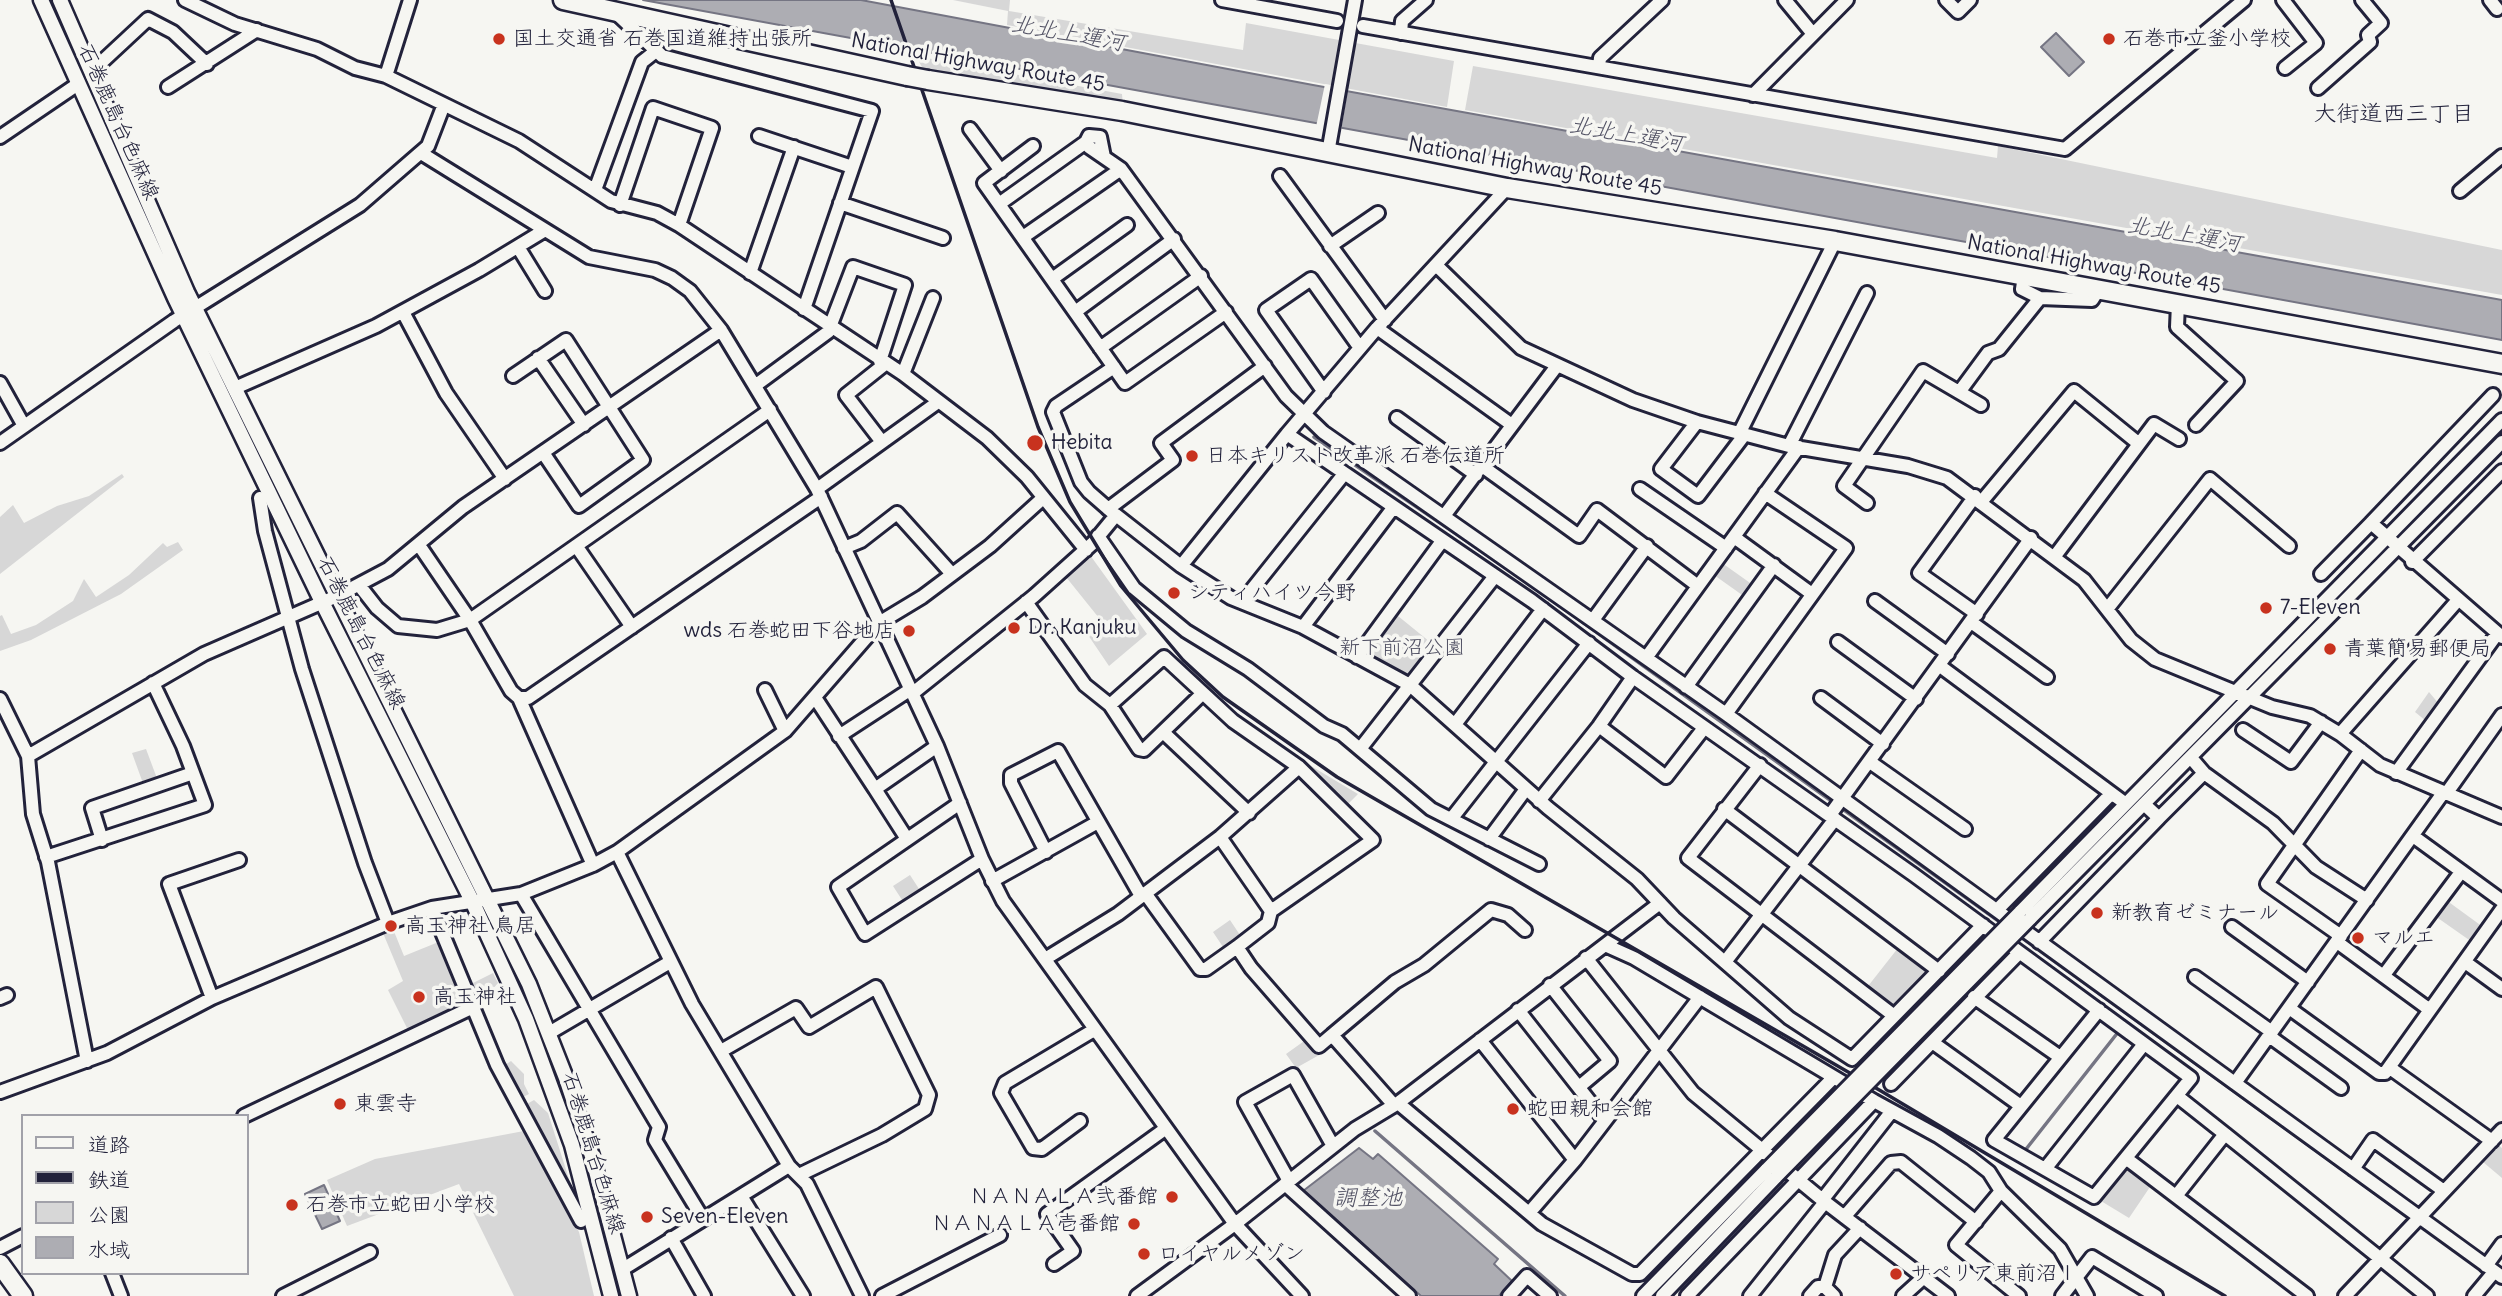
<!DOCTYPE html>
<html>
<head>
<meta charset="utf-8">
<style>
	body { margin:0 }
	#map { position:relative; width:2502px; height:1296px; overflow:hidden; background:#f6f6f2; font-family:Delius,"Klee One",sans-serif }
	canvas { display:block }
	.legend { position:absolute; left:21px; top:1114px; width:228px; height:161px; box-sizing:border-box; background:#f6f6f2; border:2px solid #a1a1a9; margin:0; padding:9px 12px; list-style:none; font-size:21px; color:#22223b }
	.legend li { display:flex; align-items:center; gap:14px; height:35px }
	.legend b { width:35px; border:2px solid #a1a1a9 }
</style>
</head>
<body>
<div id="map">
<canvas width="2502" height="1296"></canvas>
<ul class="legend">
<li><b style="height:9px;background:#f6f6f2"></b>道路</li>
<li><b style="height:9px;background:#22223b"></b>鉄道</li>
<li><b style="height:19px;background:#d7d7d7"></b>公園</li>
<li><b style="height:19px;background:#adadb3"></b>水域</li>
</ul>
</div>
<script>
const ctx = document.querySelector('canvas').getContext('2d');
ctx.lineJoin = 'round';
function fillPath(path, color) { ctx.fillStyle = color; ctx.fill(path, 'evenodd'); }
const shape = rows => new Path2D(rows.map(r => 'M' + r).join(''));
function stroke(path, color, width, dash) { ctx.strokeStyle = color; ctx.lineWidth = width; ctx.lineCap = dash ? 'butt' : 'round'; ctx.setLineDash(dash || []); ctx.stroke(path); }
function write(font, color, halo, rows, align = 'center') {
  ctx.font = font + ' Delius,"Klee One",sans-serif'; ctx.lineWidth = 7; ctx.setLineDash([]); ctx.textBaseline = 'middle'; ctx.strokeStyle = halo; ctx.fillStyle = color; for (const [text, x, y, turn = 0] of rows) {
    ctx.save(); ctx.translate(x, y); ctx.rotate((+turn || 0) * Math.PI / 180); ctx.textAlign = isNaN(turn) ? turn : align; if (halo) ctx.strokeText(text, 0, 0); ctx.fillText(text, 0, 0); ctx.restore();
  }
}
fillPath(shape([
	[953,0,1010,0,1009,11,1243,50,1246,23,1454,61,1447,107,1007,25,1008,11],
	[916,56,1122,94,1123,107,924,71],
	[1473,66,1997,158,1998,146,2502,250,2502,295,1465,110],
	[122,474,124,477,0,574,0,517,13,505,24,523,57,506,89,496],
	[178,542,183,550,121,594,31,640,0,651,0,616,2,615,11,634,36,625,73,601,84,579,96,597,129,575,163,543,167,547],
	[1090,555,1147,634,1109,666,1088,635,1103,623,1066,577],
	[1722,563,1753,585,1745,597,1714,575],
	[1398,616,1435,646,1413,675,1408,676,1374,657,1372,650],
	[2429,692,2439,704,2426,721,2415,712],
	[146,749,158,781,144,786,132,753],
	[1306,763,1358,794,1347,805],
	[910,875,921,892,904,903,893,886],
	[2446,900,2483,927,2472,942,2435,916],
	[1230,920,1242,938,1225,950,1213,932],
	[393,929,404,956,441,941,470,1004,409,1032,388,990,403,981,383,933],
	[1898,948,1925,968,1927,976,1896,1006,1888,1007,1865,990],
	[493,973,498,983,486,997,476,1001,469,985],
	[1307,1039,1321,1054,1296,1068,1286,1054],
	[511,1061,524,1074,524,1084,529,1094,523,1097,505,1065],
	[1835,1081,1867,1103,1800,1172,1771,1148],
	[534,1100,548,1113,575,1198,527,1104],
	[524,1131,579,1232,594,1296,514,1296,459,1184,347,1226,327,1180,375,1159],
	[2498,1145,2502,1148,2502,1178,2483,1162],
	[2125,1169,2134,1170,2152,1184,2129,1218,2101,1201]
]), '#d7d7d7');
const water = shape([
	[643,0,861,0,1313,85,2502,300,2502,340,643,0],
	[2056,33,2084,62,2069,76,2041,47,2056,33],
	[1359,1148,1373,1159,1378,1154,1498,1259,1494,1264,1512,1281,1499,1296,1421,1296,1303,1191,1359,1148],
	[324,1185,340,1221,322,1229,305,1194,324,1185]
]);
fillPath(water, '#adadb3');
stroke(water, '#757583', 2);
fillPath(shape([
	[1325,84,1348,88,1341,131,1316,127]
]), '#f6f6f2');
stroke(shape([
	[1314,437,1512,572],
	[1535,588,2004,925],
	[2018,935,2412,1220],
	[1375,1131,1565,1296],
	[2023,1153,2119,1031]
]), '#757583', 3.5);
const minor = shape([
	[185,0,235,24,317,49,355,68,386,76,519,141,611,201,657,213,679,225,903,374,987,438,1027,477,1086,550],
	[1222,0,1337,21],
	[1785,0,1813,34],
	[1946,0,1958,12,1970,0],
	[2283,0,2316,43,2285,68],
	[2490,0,2497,9],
	[615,12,662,56,872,111,804,309],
	[1363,26,2065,149,2244,0],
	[1401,33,1402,21,1426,0],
	[1599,67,1600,58,1662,0],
	[91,72,148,19,173,32,207,64],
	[386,76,410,0],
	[168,87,257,30],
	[2318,88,2370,42,2368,35,2381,23,2362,0],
	[1753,95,1847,0],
	[970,129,1001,171],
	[759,136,852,167],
	[0,137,78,84],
	[1033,146,984,183,1125,383,1226,312],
	[421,153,589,257,655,270,672,278,690,291,721,330,817,489,937,746,982,859,1003,901,1235,1224,1302,1296],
	[1328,153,1355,0],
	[1104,157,1100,137,1089,136,1086,142,1089,147,1121,169,1286,396,1323,432,1726,714,2502,1277],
	[1280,176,1385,320],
	[1507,188,1377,328,1287,434,1532,601,1633,677,1914,875,2191,1078,2094,1197,1994,1140,2099,1010],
	[595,190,642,62,656,51],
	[2460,191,2502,156],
	[840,203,943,238],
	[999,204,1086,142],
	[620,205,653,108,712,128,679,225],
	[1023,237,1121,169],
	[1330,246,1378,213],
	[518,247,545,291],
	[1436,265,1521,348,1633,400,1697,422,1789,446,1908,466,1947,478,2084,580,2131,640,2155,659,2272,707,2310,716,2340,734,2380,765,2502,817],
	[750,273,794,147],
	[2024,276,2022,289,2040,298],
	[1052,279,1127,225],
	[2178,303,2177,327,2237,381,2196,425],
	[403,312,446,393,505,479],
	[1075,312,1174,239],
	[1377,328,1512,425],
	[1100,348,1201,276],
	[538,358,584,425],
	[903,374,933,298],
	[513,376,566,340,643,460,579,506,544,454],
	[0,383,24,426],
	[756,385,828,332,853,267,905,285,880,361],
	[235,388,376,326,479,270,545,230],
	[1960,391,1988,353,1999,349,2040,298,2092,300,2099,289],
	[1324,392,1266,310,1311,279,1360,348],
	[2493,395,2371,523,2502,637],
	[1397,418,1476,475],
	[1697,422,1661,469,1698,496,1745,434],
	[1740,432,1835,241],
	[1287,434,1181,566,1231,598,1303,627,1410,685,1548,808,1637,879,1674,918,1789,1018,1852,1059,1983,925],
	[882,442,846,395,885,364],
	[0,443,174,321,360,205,428,146,443,107],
	[1789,446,1867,293],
	[1482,466,1579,536,1597,510,1698,586],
	[817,489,938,402],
	[1640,489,1726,548],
	[1975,496,1919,573,1977,614],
	[260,498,265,531,302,669,365,863,388,923],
	[1982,501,2074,391,2138,443],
	[1867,503,1844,486,1923,371,1981,405],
	[1108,509,1173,460,1161,443,1265,366],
	[1113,513,1089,492,1081,482,1053,412,1056,406,1114,367],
	[1444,516,1556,367],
	[1098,536,1134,588,1186,631,1248,669,1324,726,1342,734,1431,809,1539,864],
	[1734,537,1812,594],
	[419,545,470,620,511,691,519,698,593,865],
	[577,547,632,627],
	[844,548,861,541,897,513,952,574],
	[2055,556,2154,424,2179,439],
	[2412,562,2502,471],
	[2321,574,2371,523],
	[359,585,377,608,398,626,437,630,470,620,770,410],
	[1875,601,1948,654],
	[1026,602,1085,685,1110,705,1139,749,1144,750,1202,694],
	[1242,602,1344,474],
	[2108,608,2210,479,2289,546],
	[1593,620,1647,546],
	[1971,622,2047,677],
	[1303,627,1393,508],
	[1838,642,1916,699],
	[1357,657,1442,541],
	[1646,658,1799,447],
	[1940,666,2126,804],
	[1686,687,1774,565],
	[765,690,785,731],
	[913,693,1034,596,1093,543,1116,515,1181,566],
	[519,698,528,698,821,497],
	[1821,698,1883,744],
	[0,699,28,756,33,814,48,862,87,1061],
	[816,699,875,789,937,746],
	[1110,705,1164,657,1233,721,1299,767,1373,840,1271,911],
	[1726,714,1846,548,1765,493],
	[1456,723,1543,609],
	[1599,726,1666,777,1704,728],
	[2243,730,2291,762,2321,722],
	[1164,733,1249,813],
	[2340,734,2458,600],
	[839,736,911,689],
	[1360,749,1495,576],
	[28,756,204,654,337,596,388,569,463,507,721,330],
	[2192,759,2204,773,2273,823,2316,867,2367,900],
	[1870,762,1965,829],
	[1760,765,1688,858,1893,1015],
	[2396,773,2497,634],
	[875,789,907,839],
	[2446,794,2502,715],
	[1539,801,1599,726,1633,677],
	[960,803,838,887,865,934,982,859],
	[1724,809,1939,971],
	[1830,815,2031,538],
	[1452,818,1589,643],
	[2159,818,2204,773],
	[2413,836,2502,901],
	[1489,839,1526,789],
	[102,840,92,808,193,773],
	[617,852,692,1004,789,1166,807,1184,862,1296],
	[1046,852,1011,783,1011,775,1058,751,1141,896],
	[46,857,205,805,183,746,153,683],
	[992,881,1098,822],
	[1145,893,1200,969,1206,969,1237,947,1268,923,1271,911,1220,837],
	[521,894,659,1127,655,1140,703,1219],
	[432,908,497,1065,581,1221],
	[1997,910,2111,794],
	[2020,912,2502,420],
	[2030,919,2502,442],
	[2232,927,2308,982],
	[2341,936,2267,884,2361,750],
	[2039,942,2159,818,2144,804],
	[2337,942,2430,1010],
	[1605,945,1634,958,1874,1101,1938,1136,1971,1158,1989,1172,2001,1191,2060,1249,2087,1296],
	[1237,947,1251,968,1319,1046,1332,1035],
	[1586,958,1693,1093,1825,1202,1948,1296],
	[1045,959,1118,914,1220,837,1299,767],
	[1725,962,1835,819],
	[2465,962,2502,989],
	[2384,975,2461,872],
	[2195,977,2272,1032],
	[1550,985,1610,1061,1579,1087],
	[1974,997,2060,1057],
	[0,998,7,995],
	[212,998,169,884,239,860],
	[2289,1008,2379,1073,2385,1073,2502,909],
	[1518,1010,1605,1121],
	[549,1033,670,962],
	[2269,1036,2341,1088],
	[1480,1040,1575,1160],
	[1932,1042,2021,1106],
	[721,1051,796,1008,809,1027,876,987,929,1095,925,1109,882,1135,799,1175],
	[2390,1068,2492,1141],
	[2235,1083,2443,793],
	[1891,1084,2019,953],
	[0,1092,107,1053,212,998,388,923,432,908,521,894,593,865,617,852,785,731,879,623,922,597,990,546,1043,498],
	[1398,1103,1542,1224,1632,1274,1640,1274,1834,1077],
	[1393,1104,1332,1035,1395,982,1424,965,1491,910,1508,915,1525,930],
	[244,1116,473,1007],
	[1080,1121,1042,1149,1033,1148,1001,1093,1005,1083,1094,1030],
	[2225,1134,2427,1296],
	[2127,1159,2307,1296],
	[2045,1169,2144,1044],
	[2353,1169,2373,1140,2444,1191],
	[1289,1181,1245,1102,1293,1075,1333,1146],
	[1285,1184,1409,1296],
	[2001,1191,1956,1245,2019,1296],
	[741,1196,803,1296],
	[2176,1196,2225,1134,2177,1096],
	[1823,1199,1892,1111],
	[1529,1213,1575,1160,1700,997],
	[1845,1216,1891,1163,1901,1162,1976,1222],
	[671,1238,704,1296],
	[0,1248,23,1236],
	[1054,1264,1073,1251,1047,1214,1165,1129],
	[2486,1266,2502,1244],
	[623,1269,789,1166],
	[112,1273,121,1296],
	[283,1296,370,1252],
	[882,1296,1000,1235],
	[1137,1296,1235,1224,1355,1129,1398,1103,1660,903],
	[1509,1296,1527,1276,1550,1296],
	[1643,1296,1767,1169],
	[1662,1296,1776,1177],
	[1687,1296,1874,1101],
	[1750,1296,1825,1202],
	[1810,1296,1818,1287,1825,1287],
	[1834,1296,1825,1287,1835,1255,1860,1228],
	[1903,1296,1924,1277],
	[2062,1296,2092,1257,2156,1296],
	[2345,1296,2502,1130],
	[2474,1296,2494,1272]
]);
const major = shape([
	[41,0,175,298,322,602,473,903,526,1019,572,1145,611,1296],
	[60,0,187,292,529,984,566,1078,592,1156,629,1296]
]);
const highway = shape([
	[563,0,907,76],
	[928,80,1122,111,1507,188,1835,241,2502,364],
	[0,1264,23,1296]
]);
stroke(minor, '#22223b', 18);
stroke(major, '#22223b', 19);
stroke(highway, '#22223b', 23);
stroke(minor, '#f6f6f2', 12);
stroke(major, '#f6f6f2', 14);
stroke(highway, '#f6f6f2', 18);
stroke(shape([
	[891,0,1038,427,1070,502,1121,586,1183,660,1223,697,1337,777,1881,1091,2225,1296]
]), '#22223b', 3.5);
const minorBridge = shape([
	[1767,1169,2020,912],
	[1776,1177,2030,919]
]);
const highwayBridge = shape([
	[907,76,928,80]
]);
stroke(minorBridge, '#22223b', 18, []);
stroke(highwayBridge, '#22223b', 23, []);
stroke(minorBridge, '#f6f6f2', 12);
stroke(highwayBridge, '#f6f6f2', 18);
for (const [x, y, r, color] of [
	[499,39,7,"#c8321e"],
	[2109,39,7,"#c8321e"],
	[1035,443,9,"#c8321e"],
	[1192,456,7,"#c8321e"],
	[1174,593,7,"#c8321e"],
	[2266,608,7,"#c8321e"],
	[1014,628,7,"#c8321e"],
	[909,631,7,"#c8321e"],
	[2330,649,7,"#c8321e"],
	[2097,913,7,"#c8321e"],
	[391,926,7,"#c8321e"],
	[2358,938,7,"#c8321e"],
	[419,997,7,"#c8321e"],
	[340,1104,7,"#c8321e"],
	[1513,1109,7,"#c8321e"],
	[1172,1197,7,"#c8321e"],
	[292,1205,7,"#c8321e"],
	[647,1217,7,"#c8321e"],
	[1134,1224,7,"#c8321e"],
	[1144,1254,7,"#c8321e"],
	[1896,1274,7,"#c8321e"]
]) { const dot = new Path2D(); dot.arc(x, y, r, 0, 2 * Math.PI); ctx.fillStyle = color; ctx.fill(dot); stroke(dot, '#f6f6f2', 2.5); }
write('21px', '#22223b', '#f6f6f2', [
	["国土交通省 石巻国道維持出張所",513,39],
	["石巻市立釜小学校",2123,39],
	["Hebita",1051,443],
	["日本キリスト改革派 石巻伝道所",1206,456],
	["シティハイツ今野",1188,593],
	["7-Eleven",2280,608],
	["Dr. Kanjuku",1028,628],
	["wds 石巻蛇田下谷地店",895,631,"right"],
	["青葉簡易郵便局",2344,649],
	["新教育ゼミナール",2111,913],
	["高玉神社 鳥居",405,926],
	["マルエ",2372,938],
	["高玉神社",433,997],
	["東雲寺",354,1104],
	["蛇田親和会館",1527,1109],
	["ＮＡＮＡＬＡ弐番館",1158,1197,"right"],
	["石巻市立蛇田小学校",306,1205],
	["Seven-Eleven",661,1217],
	["ＮＡＮＡＬＡ壱番館",1120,1224,"right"],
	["ロイヤルメゾン",1158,1254],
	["サペリア東前沼Ⅰ",1910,1274]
], 'left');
write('21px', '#22223b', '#f6f6f2', [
	["National Highway Route 45",978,63,10],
	["石巻鹿島台色麻線",118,122,66],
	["National Highway Route 45",1535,167,10],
	["National Highway Route 45",2094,265,10],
	["石巻鹿島台色麻線",361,633,63],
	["石巻鹿島台色麻線",593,1153,73]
]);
write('21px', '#4f4f62', '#f6f6f2', [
	["新下前沼公園",1402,648]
]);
write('italic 23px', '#535365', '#f6f6f2', [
	["北北上運河",1068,34,10],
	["北北上運河",1626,135,10],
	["北北上運河",2184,235,10],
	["調整池",1368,1198]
]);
write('23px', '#22223b', '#f6f6f2', [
	["大街道西三丁目",2394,114]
]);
</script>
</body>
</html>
